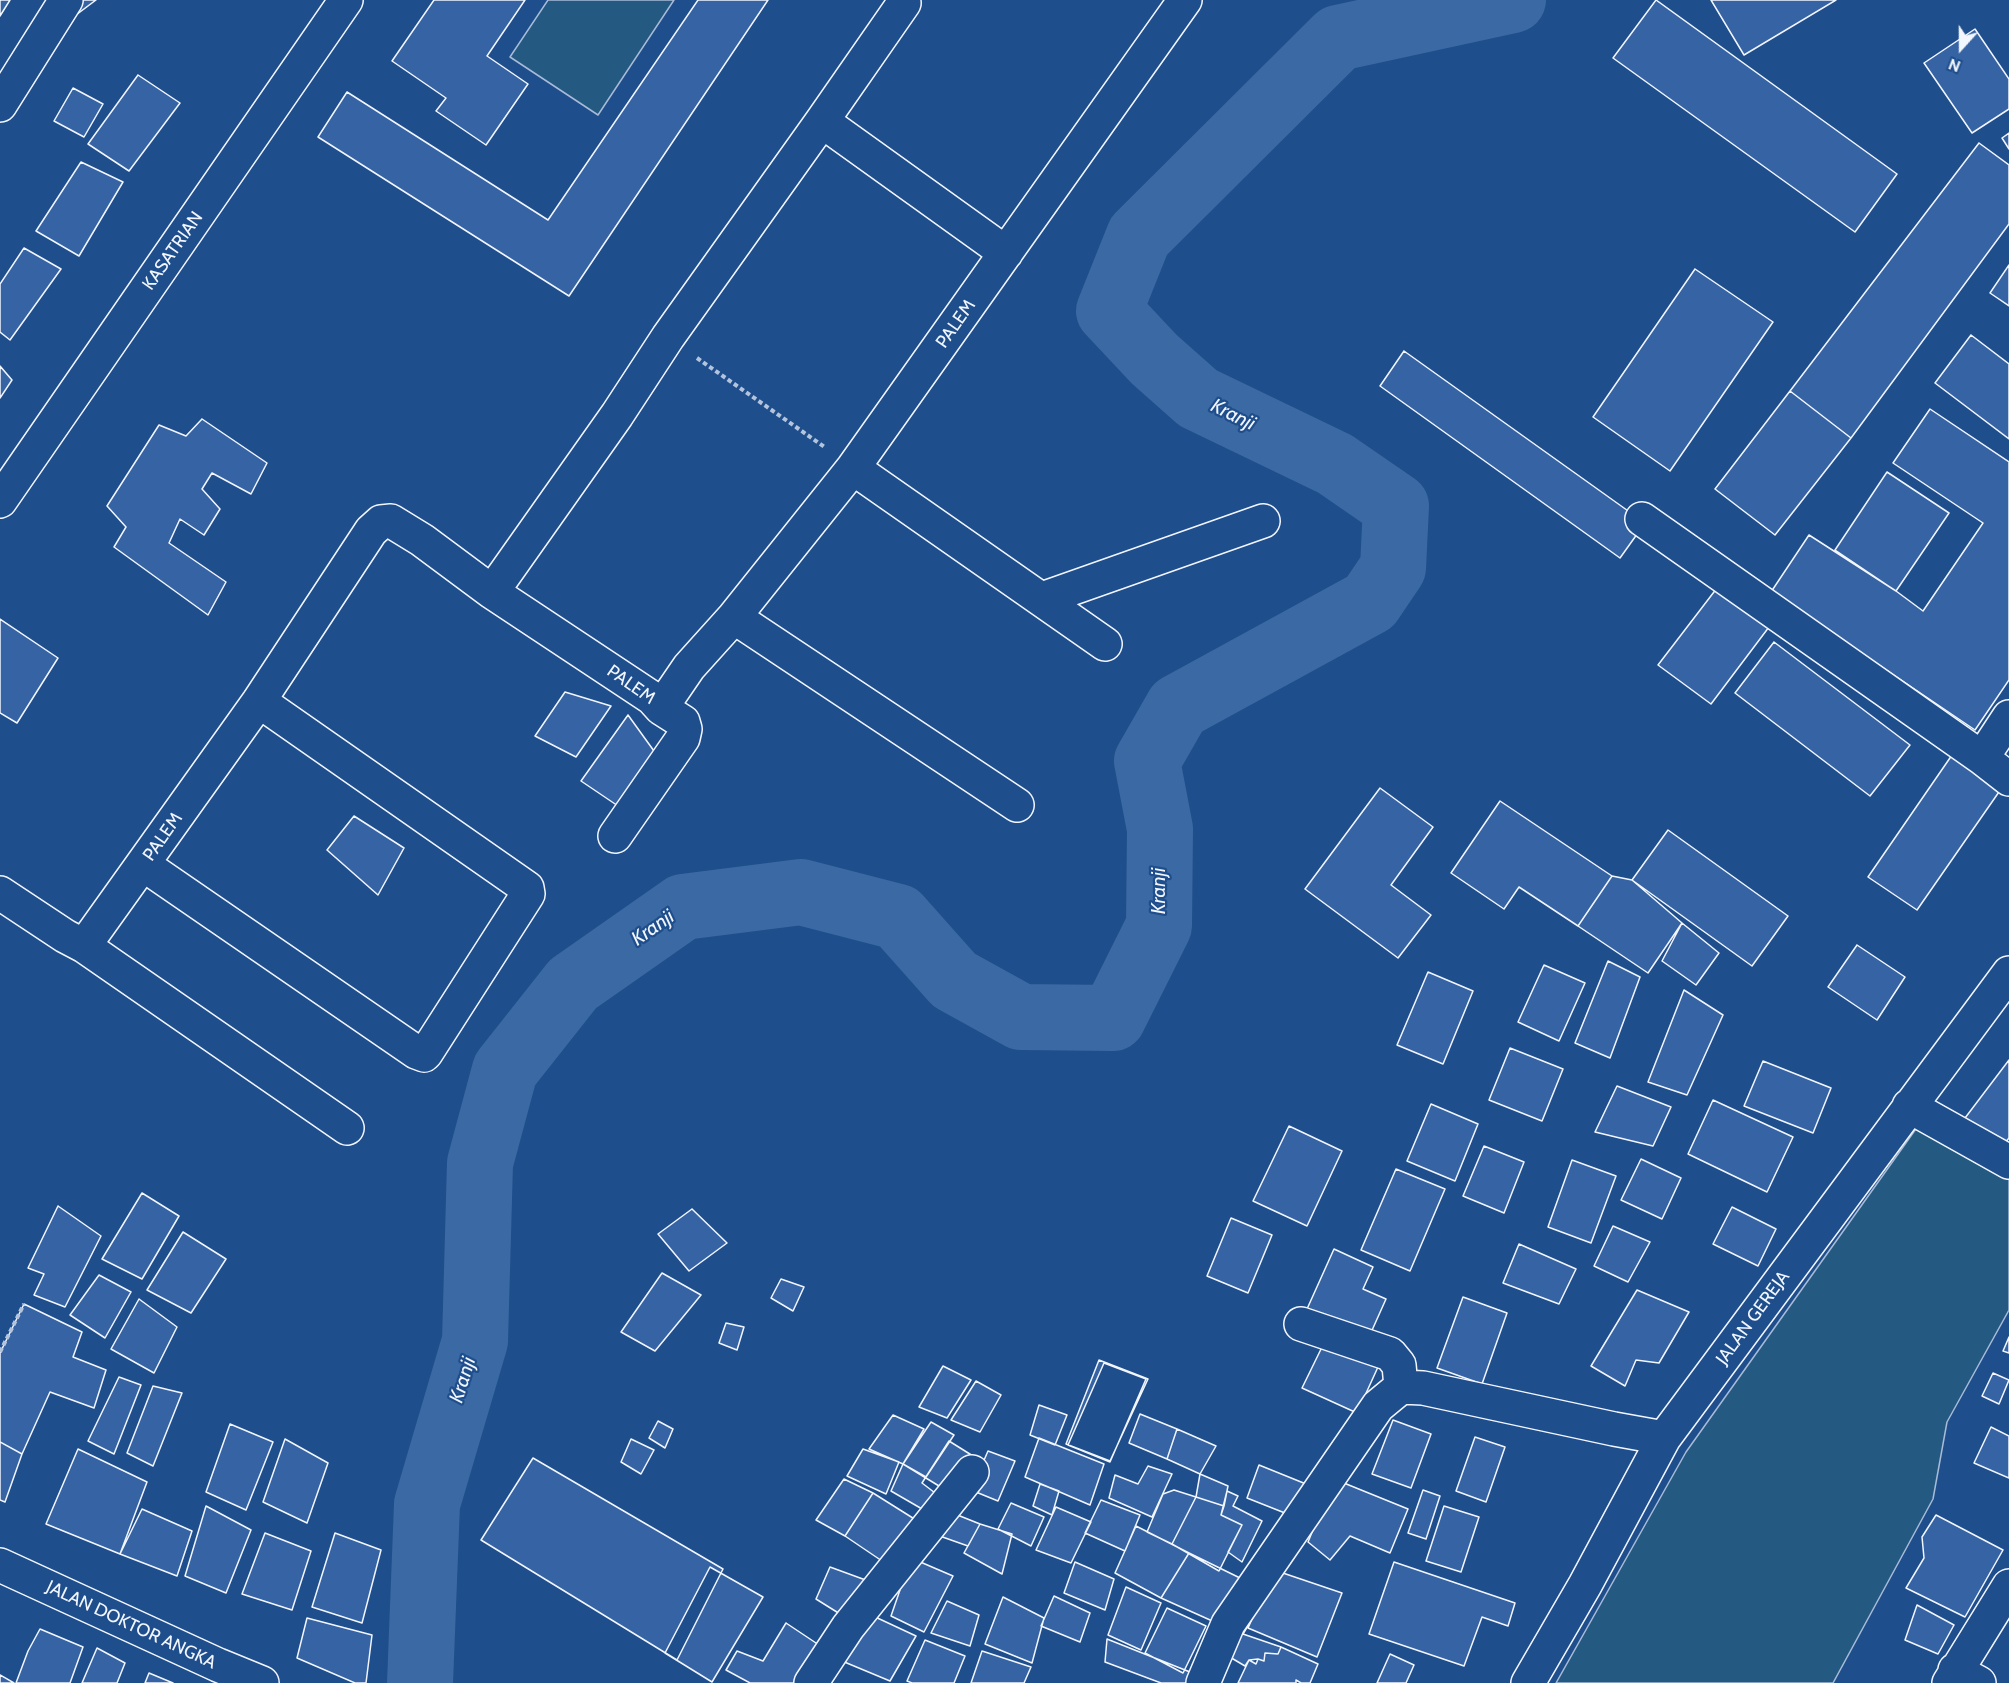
<!DOCTYPE html>
<html>
<head>
<meta charset="utf-8">
<style>
	body { margin:0 }
	#map { position:relative; width:2009px; height:1683px; overflow:hidden; background:#1f4e8c; font-family:Cabin,sans-serif }
	canvas { display:block }
	.north { position:absolute; left:1931px; top:18px; width:60px; height:60px; -webkit-text-stroke:4px #1f4e8c; paint-order:stroke; rotate:201deg; font-size:16px; font-weight:700; line-height:24px; text-align:center; color:#f2f6ff }
	.north::after { content:''; display:block; margin:auto; width:21px; height:27px; background:#f2f6ff; clip-path:polygon(50% 0,100% 100%,50% 72%,0 100%) }
</style>
</head>
<body>
<div id="map">
<canvas width="2009" height="1683"></canvas>
<div class="north">N</div>
</div>
<script>
const ctx = document.querySelector('canvas').getContext('2d');
ctx.lineJoin = 'round';
function fillPath(path, color) { ctx.fillStyle = color; ctx.fill(path, 'evenodd'); }
const shape = rows => new Path2D(rows.map(r => 'M' + r).join(''));
function stroke(path, color, width, dash) { ctx.strokeStyle = color; ctx.lineWidth = width; ctx.lineCap = dash ? 'butt' : 'round'; ctx.setLineDash(dash || []); ctx.stroke(path); }
function write(font, color, halo, rows, align = 'center') {
  ctx.font = font + ' Cabin,sans-serif'; ctx.lineWidth = 4.5; ctx.setLineDash([]); ctx.textBaseline = 'middle'; ctx.strokeStyle = halo; ctx.fillStyle = color; for (const [text, x, y, turn = 0] of rows) {
    ctx.save(); ctx.translate(x, y); ctx.rotate((+turn || 0) * Math.PI / 180); ctx.textAlign = isNaN(turn) ? turn : align; if (halo) ctx.strokeText(text, 0, 0); ctx.fillText(text, 0, 0); ctx.restore();
  }
}
const green = shape([
	[548,0,674,0,598,115,510,57,548,0],
	[1918,1126,2009,1177,2009,1310,1947,1422,1933,1499,1833,1683,1556,1683,1686,1452,1918,1126]
]);
fillPath(green, '#245a82');
stroke(green, '#a8bbd7', 1.5);
stroke(shape([
	[420,1683,427,1504,475,1341,480,1163,505,1070,573,984,683,907,801,892,898,917,954,980,1021,1017,1113,1018,1159,926,1160,829,1147,761,1178,707,1370,602,1393,568,1396,506,1335,464,1198,398,1154,359,1109,311,1139,236,1338,38,1513,0]
]), '#3b69a3', 66);
const building = shape([
	[0,0,10,0,0,16,0,0],
	[74,0,96,0,64,24,74,0],
	[434,0,525,0,487,56,528,84,486,145,436,111,446,98,392,61,434,0],
	[698,0,768,0,569,296,318,137,347,92,548,220,698,0],
	[1656,0,1897,174,1855,232,1613,58,1656,0],
	[1711,0,1836,0,1744,55,1711,0],
	[1975,29,2009,79,2009,109,1972,133,1924,63,1975,29],
	[138,75,180,103,129,171,88,144,138,75],
	[73,88,103,104,84,137,54,121,73,88],
	[2009,133,2009,149,2002,138,2009,133],
	[1979,143,2009,165,2009,224,1851,438,1790,391,1979,143],
	[81,162,123,182,79,256,36,231,81,162],
	[24,248,61,269,10,340,0,332,0,284,24,248],
	[2009,265,2009,306,1990,293,2009,265],
	[1695,269,1773,322,1670,471,1593,417,1695,269],
	[1971,335,2009,364,2009,439,1935,383,1971,335],
	[1404,351,1645,523,1620,558,1380,386,1404,351],
	[0,366,12,380,0,398,0,366],
	[1790,391,1851,438,1775,535,1715,489,1790,391],
	[1930,409,2009,462,2009,680,1975,730,1771,592,1809,535,1896,591,1923,611,1983,523,1893,463,1930,409],
	[202,419,267,463,251,494,212,473,202,489,220,509,204,535,180,519,169,543,226,582,208,615,114,547,126,527,107,506,159,425,186,436,202,419],
	[1887,472,1949,513,1896,591,1835,550,1887,472],
	[1717,588,1769,627,1711,704,1658,665,1717,588],
	[0,619,58,658,17,723,0,713,0,619],
	[1774,642,1910,745,1870,796,1735,693,1774,642],
	[565,692,611,706,576,757,535,736,565,692],
	[628,715,654,751,624,810,581,781,628,715],
	[1952,755,2001,789,1917,910,1868,877,1952,755],
	[1380,788,1433,827,1391,885,1431,915,1398,958,1305,889,1380,788],
	[1500,801,1612,876,1578,926,1519,887,1504,909,1451,873,1500,801],
	[354,816,404,848,378,895,327,850,354,816],
	[1668,830,1788,916,1752,966,1632,880,1668,830],
	[1612,876,1632,880,1682,923,1648,973,1578,926,1612,876],
	[1682,923,1719,953,1696,985,1662,961,1682,923],
	[1857,945,1905,977,1877,1020,1828,987,1857,945],
	[1608,961,1640,977,1610,1058,1575,1043,1608,961],
	[1544,965,1585,983,1559,1041,1518,1022,1544,965],
	[1428,972,1473,991,1443,1064,1397,1045,1428,972],
	[1684,990,1723,1015,1687,1095,1648,1082,1684,990],
	[1510,1048,1563,1069,1542,1121,1489,1100,1510,1048],
	[2009,1060,2009,1138,2000,1149,1962,1122,2009,1060],
	[1763,1061,1831,1088,1813,1133,1744,1106,1763,1061],
	[1617,1086,1671,1107,1653,1146,1595,1132,1617,1086],
	[1713,1100,1793,1137,1767,1192,1688,1154,1713,1100],
	[1431,1104,1478,1124,1455,1181,1407,1161,1431,1104],
	[1289,1126,1342,1151,1307,1226,1253,1201,1289,1126],
	[1484,1146,1524,1162,1504,1213,1463,1196,1484,1146],
	[1641,1159,1681,1178,1662,1219,1621,1200,1641,1159],
	[1572,1160,1616,1176,1591,1243,1548,1227,1572,1160],
	[1396,1169,1445,1189,1410,1271,1361,1250,1396,1169],
	[142,1193,179,1216,142,1279,102,1259,142,1193],
	[58,1206,101,1236,65,1307,34,1295,44,1274,28,1268,58,1206],
	[1732,1207,1776,1229,1758,1266,1713,1244,1732,1207],
	[692,1209,727,1243,689,1271,658,1234,692,1209],
	[1231,1218,1272,1235,1248,1293,1207,1276,1231,1218],
	[1613,1226,1650,1242,1628,1282,1594,1266,1613,1226],
	[183,1232,226,1259,191,1313,147,1290,183,1232],
	[1519,1244,1576,1269,1559,1304,1503,1283,1519,1244],
	[1334,1249,1373,1267,1363,1289,1386,1299,1369,1337,1307,1309,1334,1249],
	[662,1273,701,1295,655,1351,621,1332,662,1273],
	[99,1275,131,1292,105,1338,70,1315,99,1275],
	[781,1279,804,1287,793,1311,771,1298,781,1279],
	[1637,1290,1689,1312,1659,1363,1636,1360,1625,1386,1591,1366,1637,1290],
	[1463,1297,1507,1313,1482,1384,1437,1368,1463,1297],
	[139,1299,177,1327,154,1373,111,1349,139,1299],
	[24,1304,82,1332,73,1357,106,1370,94,1408,50,1392,22,1454,0,1442,0,1353,24,1304],
	[726,1323,744,1327,737,1350,719,1343,726,1323],
	[2009,1337,2009,1353,2003,1351,2009,1337],
	[1324,1343,1378,1367,1357,1413,1302,1388,1324,1343],
	[1099,1360,1148,1379,1110,1461,1066,1444,1099,1360],
	[1104,1363,1146,1379,1110,1462,1068,1445,1104,1363],
	[943,1366,971,1380,947,1418,919,1407,943,1366],
	[1993,1373,2009,1380,1999,1404,1982,1396,1993,1373],
	[119,1377,141,1385,114,1454,88,1441,119,1377],
	[976,1381,1001,1395,980,1432,951,1420,976,1381],
	[153,1386,182,1393,153,1466,127,1453,153,1386],
	[1039,1405,1067,1415,1055,1445,1030,1435,1039,1405],
	[1140,1414,1177,1429,1167,1459,1129,1443,1140,1414],
	[893,1415,924,1429,903,1464,869,1449,893,1415],
	[1393,1420,1431,1434,1411,1488,1372,1474,1393,1420],
	[658,1421,673,1429,665,1448,649,1438,658,1421],
	[931,1422,954,1435,926,1477,903,1464,931,1422],
	[230,1424,273,1442,246,1510,206,1492,230,1424],
	[1991,1427,2009,1436,2009,1478,1974,1463,1991,1427],
	[1177,1429,1216,1446,1200,1474,1167,1459,1177,1429],
	[1475,1437,1505,1447,1486,1502,1456,1491,1475,1437],
	[1039,1438,1104,1464,1090,1505,1025,1477,1039,1438],
	[285,1439,328,1463,307,1523,263,1502,285,1439],
	[631,1439,654,1450,641,1474,621,1462,631,1439],
	[949,1441,973,1456,943,1499,922,1483,949,1441],
	[0,1442,22,1454,5,1502,0,1500,0,1442],
	[78,1449,147,1482,120,1554,46,1524,78,1449],
	[863,1449,899,1462,886,1494,847,1476,863,1449],
	[988,1451,1015,1461,998,1501,971,1490,988,1451],
	[533,1458,723,1569,677,1660,481,1540,533,1458],
	[903,1464,939,1486,929,1513,891,1491,903,1464],
	[1259,1465,1306,1484,1295,1517,1247,1498,1259,1465],
	[1148,1466,1172,1474,1152,1517,1109,1498,1115,1475,1138,1484,1148,1466],
	[1200,1474,1228,1486,1224,1506,1196,1497,1200,1474],
	[844,1479,873,1493,845,1536,816,1520,844,1479],
	[1334,1479,1408,1509,1390,1553,1350,1536,1330,1560,1308,1542,1334,1479],
	[1040,1484,1059,1491,1052,1515,1033,1506,1040,1484],
	[1174,1490,1196,1497,1172,1544,1147,1532,1163,1494,1174,1490],
	[1423,1490,1440,1496,1426,1539,1408,1533,1423,1490],
	[1227,1491,1238,1496,1233,1506,1262,1521,1242,1562,1228,1552,1242,1525,1221,1515,1227,1491],
	[873,1493,916,1520,885,1563,845,1536,873,1493],
	[1196,1497,1224,1506,1221,1515,1242,1525,1219,1571,1172,1544,1196,1497],
	[1101,1500,1140,1515,1125,1551,1085,1533,1101,1500],
	[1011,1503,1044,1517,1031,1546,998,1529,1011,1503],
	[206,1506,251,1530,226,1593,185,1576,206,1506],
	[1444,1506,1479,1517,1461,1572,1426,1561,1444,1506],
	[1056,1507,1091,1522,1071,1563,1036,1550,1056,1507],
	[142,1509,192,1531,177,1576,120,1554,142,1509],
	[945,1510,980,1524,968,1546,934,1534,945,1510],
	[1936,1515,2003,1550,1965,1617,1906,1588,1924,1558,1922,1537,1936,1515],
	[980,1524,1012,1534,1002,1574,964,1553,980,1524],
	[1136,1526,1189,1553,1161,1598,1115,1573,1136,1526],
	[265,1533,311,1551,292,1610,242,1594,265,1533],
	[335,1533,381,1550,362,1623,312,1607,335,1533],
	[1189,1553,1240,1578,1219,1624,1161,1598,1189,1553],
	[911,1558,953,1576,924,1632,891,1616,911,1558],
	[1075,1562,1114,1579,1105,1610,1064,1593,1075,1562],
	[1394,1562,1515,1603,1508,1626,1482,1617,1464,1666,1369,1634,1394,1562],
	[710,1567,763,1597,712,1682,665,1653,710,1567],
	[830,1567,871,1582,848,1619,816,1599,830,1567],
	[1274,1570,1342,1593,1317,1657,1248,1628,1274,1570],
	[1126,1587,1161,1603,1141,1650,1108,1635,1126,1587],
	[1054,1596,1090,1613,1080,1642,1041,1626,1054,1596],
	[1003,1597,1044,1618,1032,1663,985,1644,1003,1597],
	[947,1601,979,1615,970,1646,931,1633,947,1601],
	[1917,1605,1954,1625,1938,1654,1905,1640,1917,1605],
	[1167,1608,1206,1626,1183,1673,1145,1653,1167,1608],
	[1231,1608,1253,1617,1243,1634,1281,1647,1278,1654,1265,1653,1264,1661,1258,1659,1249,1660,1245,1666,1223,1653,1231,1608],
	[871,1615,916,1636,890,1681,842,1661,871,1615],
	[307,1618,372,1635,366,1683,355,1683,297,1658,307,1618],
	[786,1623,822,1647,800,1683,750,1683,726,1670,737,1651,763,1661,786,1623],
	[40,1629,83,1647,70,1683,16,1683,28,1651,40,1629],
	[1107,1639,1195,1674,1191,1683,1161,1683,1105,1662,1107,1639],
	[925,1640,965,1656,954,1683,912,1683,907,1681,925,1640],
	[1281,1647,1318,1664,1310,1683,1301,1683,1296,1680,1296,1683,1238,1683,1249,1660,1256,1664,1258,1659,1264,1661,1265,1653,1278,1654,1281,1647],
	[97,1648,125,1663,117,1683,82,1683,97,1648],
	[982,1651,1031,1667,1024,1683,971,1683,982,1651],
	[1390,1654,1414,1665,1406,1683,1377,1683,1390,1654],
	[149,1673,173,1683,145,1683,149,1673],
	[0,1675,14,1683,0,1683,0,1675]
]);
fillPath(building, '#3563a3');
stroke(building, '#f2f6ff', 1.5);
const minor = shape([
	[0,105,66,0],
	[822,121,1006,253],
	[853,468,1105,644],
	[0,501,346,0],
	[1642,519,1982,758,2009,779],
	[492,592,617,415,668,337,822,121,904,3],
	[1042,599,1263,521],
	[734,617,1017,805],
	[1982,758,2009,717],
	[615,836,683,738,685,729,683,722,661,708],
	[144,865,416,1052,424,1055,426,1053,528,894,527,888,259,701],
	[0,893,65,936,84,946,259,701,371,531,381,522,391,521,422,540,492,592,652,698,661,708,689,667,734,617,853,468,1185,0],
	[84,946,347,1128],
	[1909,1106,2009,1162],
	[1301,1324,1390,1354,1399,1365,1401,1387],
	[0,1565,218,1665,262,1683],
	[1955,1670,1979,1683],
	[811,1683,848,1627,972,1472],
	[1203,1683,1228,1624,1378,1406,1401,1387,1423,1388,1614,1429,1664,1438],
	[1528,1683,1585,1585,1664,1438,2009,973],
	[1949,1683,2009,1586]
]);
stroke(minor, '#f2f6ff', 36);
stroke(shape([
	[697,358,826,448],
	[0,1352,24,1304]
]), '#b3c4dc', 4, [4.5, 3]);
stroke(minor, '#1f4e8c', 33);
write('18px', '#f2f6ff', '#1f4e8c', [
	["KASATRIAN",173,251,-55],
	["PALEM",956,324,-55],
	["PALEM",631,685,35],
	["PALEM",163,837,-55],
	["JALAN GEREJA",1753,1318,-54],
	["JALAN DOKTOR ANGKA",131,1625,25]
]);
write('italic 20px', '#f2f6ff', '#1f4e8c', [
	["Kranji",1233,415,26],
	["Kranji",1159,891,-90],
	["Kranji",653,928,-35],
	["Kranji",463,1380,-73]
]);
</script>
</body>
</html>
